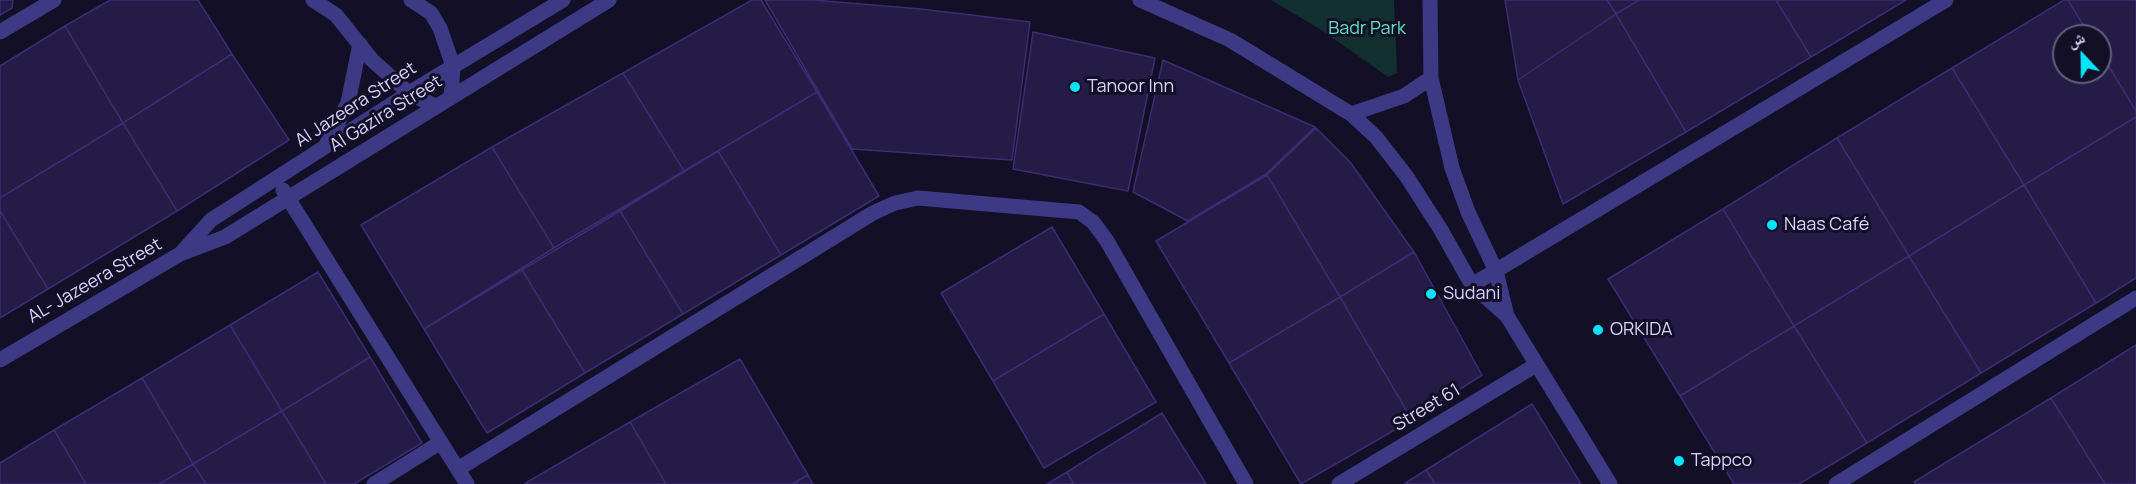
<!DOCTYPE html>
<html>
<head>
<meta charset="utf-8">
<style>
	body { margin:0 }
	#map { position:relative; width:2136px; height:484px; overflow:hidden; background:#130f26; font-family:Manrope,"Noto Naskh Arabic",sans-serif }
	canvas { display:block }
	.north { position:absolute; left:2052px; top:24px; width:60px; height:60px; box-sizing:border-box; background:#130f26; border:2px solid #625e7d; border-radius:50%; rotate:338deg; font-size:16px; font-weight:700; line-height:24px; text-align:center; color:#d9d4ff }
	.north::after { content:''; display:block; margin:auto; width:21px; height:27px; background:#00e5ff; clip-path:polygon(50% 0,100% 100%,50% 72%,0 100%) }
</style>
</head>
<body>
<div id="map">
<canvas width="2136" height="484"></canvas>
<div class="north">ش</div>
</div>
<script>
const ctx = document.querySelector('canvas').getContext('2d');
ctx.lineJoin = 'round';
function fillPath(path, color) { ctx.fillStyle = color; ctx.fill(path, 'evenodd'); }
const shape = rows => new Path2D(rows.map(r => 'M' + r).join(''));
function stroke(path, color, width, dash) { ctx.strokeStyle = color; ctx.lineWidth = width; ctx.lineCap = dash ? 'butt' : 'round'; ctx.setLineDash(dash || []); ctx.stroke(path); }
function write(font, color, halo, rows, align = 'center') {
  ctx.font = font + ' Manrope,sans-serif'; ctx.lineWidth = 6; ctx.setLineDash([]); ctx.textBaseline = 'middle'; ctx.strokeStyle = halo; ctx.fillStyle = color; for (const [text, x, y, turn = 0] of rows) {
    ctx.save(); ctx.translate(x, y); ctx.rotate((+turn || 0) * Math.PI / 180); ctx.textAlign = isNaN(turn) ? turn : align; if (halo) ctx.strokeText(text, 0, 0); ctx.fillText(text, 0, 0); ctx.restore();
  }
}
fillPath(shape([
	[1271,0,1394,0,1397,73,1388,77,1320,29]
]), '#12302f');
const building = shape([
	[0,0,13,0,12,8,0,15,0,0],
	[110,0,198,0,232,54,123,123,65,26,110,0],
	[752,0,761,0,817,92,684,171,623,73,752,0],
	[765,0,813,0,921,9,1030,22,1012,160,852,149,765,0],
	[1505,0,1607,0,1616,14,1518,80,1505,0],
	[1607,0,1639,0,1616,14,1607,0],
	[1639,0,1776,0,1811,57,1686,132,1616,14,1639,0],
	[1776,0,1906,0,1811,57,1776,0],
	[2064,0,2068,0,2090,36,2064,36,2064,72,2100,72,2100,52,2136,111,2136,117,2024,185,1952,68,2064,0],
	[2068,0,2136,0,2136,111,2100,52,2100,36,2090,36,2068,0],
	[1616,14,1686,132,1563,204,1518,80,1616,14],
	[65,26,123,123,0,198,0,66,65,26],
	[1033,32,1155,58,1128,191,1013,169,1033,32],
	[232,54,289,140,177,211,123,123,232,54],
	[1163,60,1315,127,1266,174,1188,221,1133,192,1163,60],
	[1952,68,2024,185,1909,256,1837,138,1952,68],
	[623,73,684,171,554,248,492,147,623,73],
	[817,92,879,196,781,255,718,151,817,92],
	[2136,117,2136,278,2096,303,2024,185,2136,117],
	[123,123,177,211,48,289,0,211,0,198,123,123],
	[1316,128,1350,162,1414,252,1340,297,1267,175,1316,128],
	[1837,138,1909,256,1794,326,1723,209,1837,138],
	[492,147,554,248,424,329,361,225,492,147],
	[718,151,781,255,683,314,620,211,718,151],
	[1267,175,1340,297,1229,363,1156,241,1267,175],
	[2024,185,2096,303,1981,373,1909,256,2024,185],
	[1723,209,1794,326,1680,396,1608,279,1723,209],
	[0,211,48,289,0,318,0,211],
	[620,211,683,314,585,373,522,270,620,211],
	[1052,227,1104,314,993,381,941,293,1052,227],
	[1414,252,1482,375,1412,420,1340,297,1414,252],
	[1909,256,1981,373,1867,443,1794,326,1909,256],
	[522,270,585,373,487,433,424,329,522,270],
	[318,272,370,357,282,411,230,325,318,272],
	[1340,297,1412,420,1301,484,1229,363,1340,297],
	[1104,314,1156,402,1044,468,993,381,1104,314],
	[230,325,282,411,193,464,142,378,230,325],
	[1794,326,1867,443,1799,484,1734,484,1680,396,1794,326],
	[2136,345,2136,484,2105,484,2051,398,2136,345],
	[370,357,422,443,354,484,326,484,282,411,370,357],
	[740,359,808,475,792,484,666,484,630,422,740,359],
	[142,378,193,464,159,484,86,484,54,430,142,378],
	[2051,398,2105,484,1916,484,1914,482,2051,398],
	[1532,404,1581,484,1435,484,1426,470,1532,404],
	[282,411,326,484,206,484,193,464,282,411],
	[1162,413,1206,484,1074,484,1067,472,1162,413],
	[630,422,666,484,524,484,630,422],
	[54,430,86,484,0,484,0,463,54,430],
	[193,464,206,484,159,484,193,464],
	[1426,470,1435,484,1404,484,1426,470],
	[1067,472,1074,484,1047,484,1067,472],
	[808,475,813,484,792,484,808,475]
]);
fillPath(building, '#241b47');
stroke(building, '#3b2d73', 1.5);
stroke(shape([
	[313,0,336,15,372,60,409,93,435,106],
	[411,0,431,13,440,28,453,66,451,96],
	[1140,0,1230,40,1351,114,1376,137,1407,177,1441,230,1472,285,1507,316],
	[1430,0,1431,78,1452,168,1468,212,1496,271,1507,316,1610,484],
	[0,32,54,0],
	[1351,114,1404,96,1431,78],
	[326,145,348,103,360,44],
	[283,190,467,484],
	[182,252,211,220,409,93,563,0],
	[1472,285,1946,0],
	[0,360,180,254,225,237,609,0],
	[458,469,873,213,895,203,918,198,1079,212,1093,222,1107,241,1246,484],
	[374,484,441,442],
	[1339,484,1536,365],
	[1836,484,2136,298]
]), '#3d3a85', 15);
for (const [x, y, r, color] of [
	[1075,87,6,"#00e5ff"],
	[1772,225,6,"#00e5ff"],
	[1431,294,6,"#00e5ff"],
	[1598,330,6,"#00e5ff"],
	[1679,461,6,"#00e5ff"]
]) { const dot = new Path2D(); dot.arc(x, y, r, 0, 2 * Math.PI); ctx.fillStyle = color; ctx.fill(dot); stroke(dot, '#130f26', 2); }
write('18px', '#5fe0c0', '#130f26', [
	["Badr Park",1367,29]
]);
write('18px', '#d9d4ff', '#130f26', [
	["Tanoor Inn",1087,87],
	["Naas Café",1784,225],
	["Sudani",1443,294],
	["ORKIDA",1610,330],
	["Tappco",1691,461]
], 'left');
write('18px', '#d9d4ff', '#130f26', [
	["Al Jazeera Street",356,105,-33],
	["Al Gazira Street",386,114,-32],
	["AL- Jazeera Street",95,281,-30],
	["Street 61",1427,408,-31]
]);
</script>
</body>
</html>
